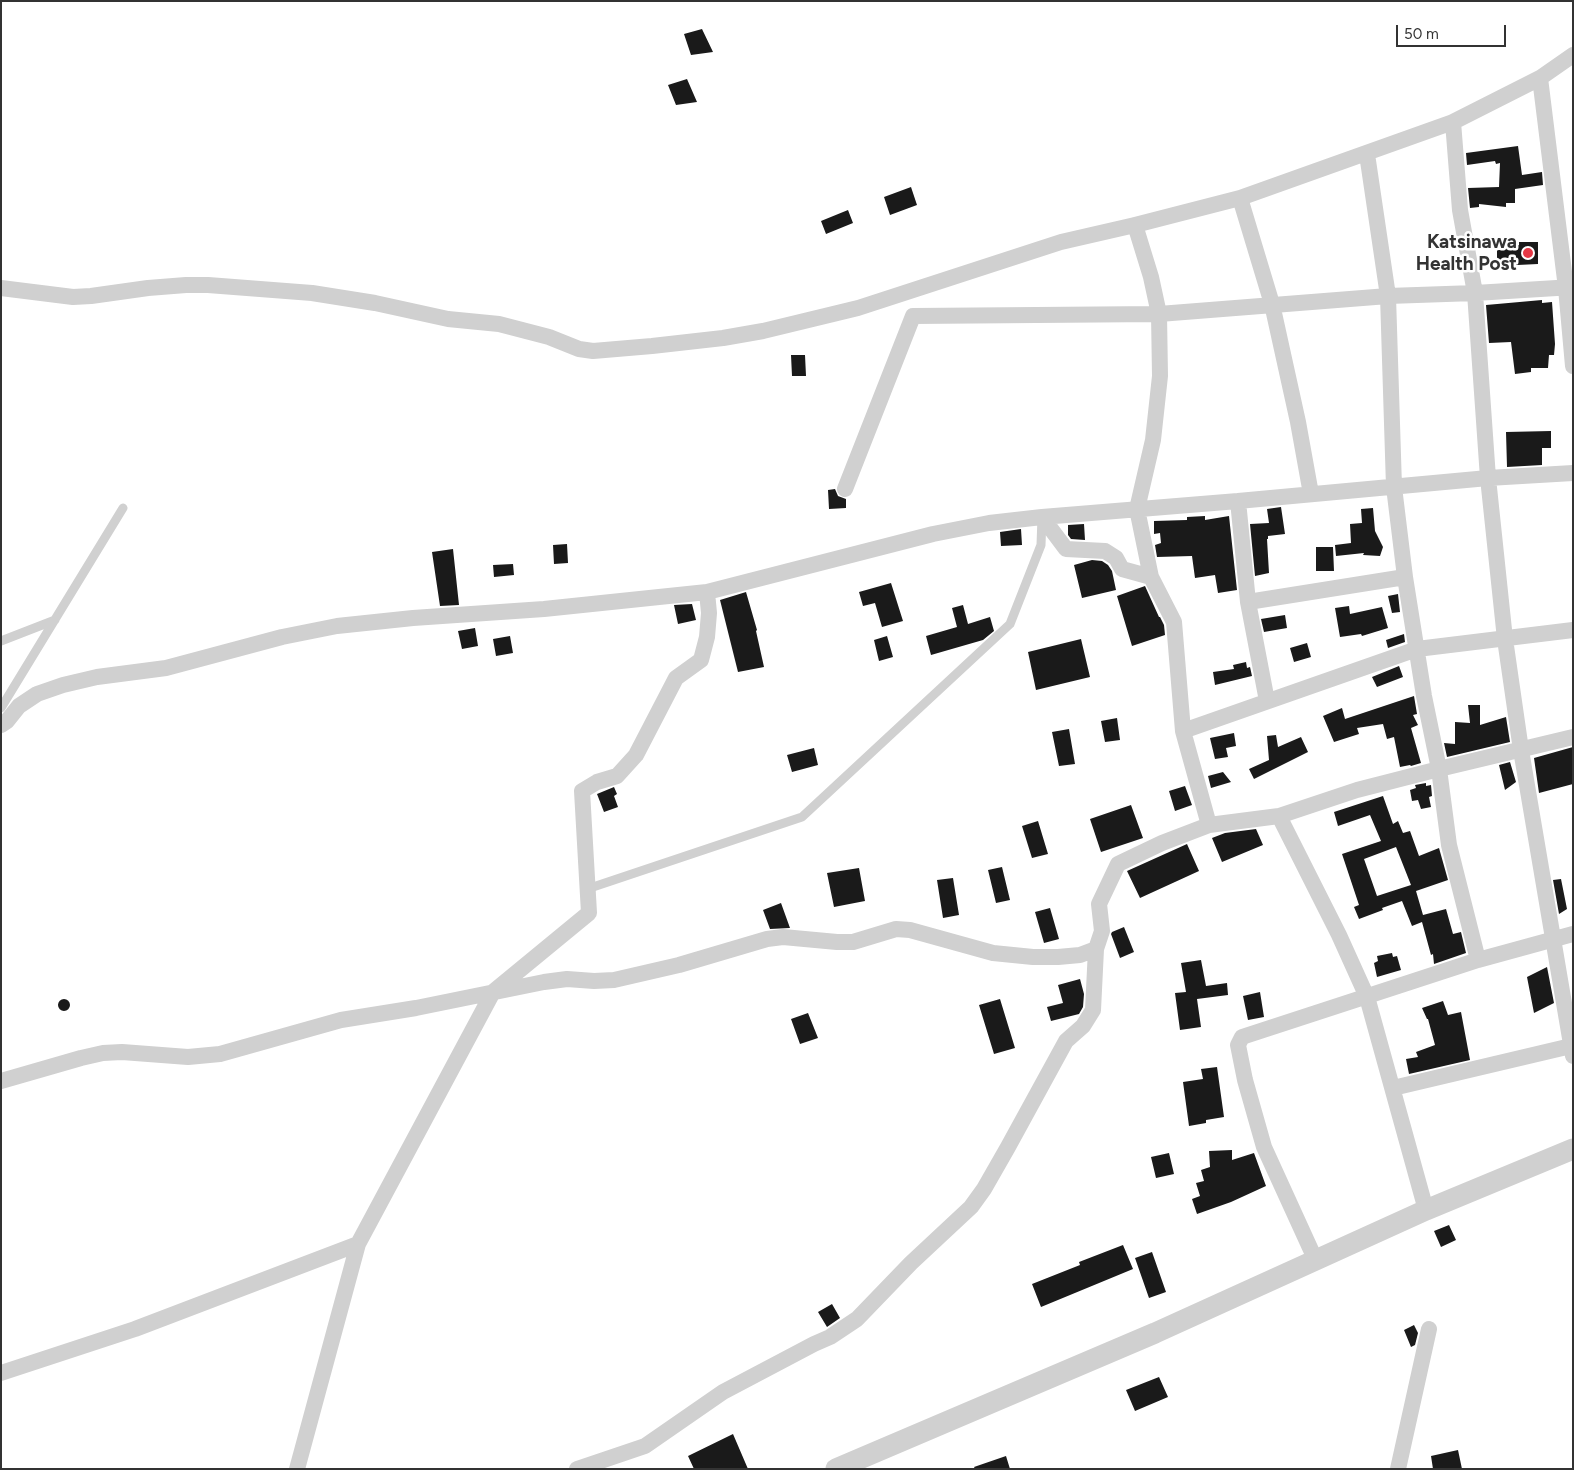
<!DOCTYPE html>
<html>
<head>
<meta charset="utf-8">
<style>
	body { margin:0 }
	#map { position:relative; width:1574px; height:1470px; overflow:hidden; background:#fff; font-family:Figtree,sans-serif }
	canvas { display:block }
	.frame { position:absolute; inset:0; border:2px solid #333; pointer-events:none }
	.scale { position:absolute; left:1396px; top:25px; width:110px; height:22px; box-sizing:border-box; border:2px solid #333; border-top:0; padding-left:6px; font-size:15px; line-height:18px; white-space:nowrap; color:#333; -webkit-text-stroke:4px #fff; paint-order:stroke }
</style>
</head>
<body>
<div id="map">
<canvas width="1574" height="1470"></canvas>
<div class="frame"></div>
<div class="scale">50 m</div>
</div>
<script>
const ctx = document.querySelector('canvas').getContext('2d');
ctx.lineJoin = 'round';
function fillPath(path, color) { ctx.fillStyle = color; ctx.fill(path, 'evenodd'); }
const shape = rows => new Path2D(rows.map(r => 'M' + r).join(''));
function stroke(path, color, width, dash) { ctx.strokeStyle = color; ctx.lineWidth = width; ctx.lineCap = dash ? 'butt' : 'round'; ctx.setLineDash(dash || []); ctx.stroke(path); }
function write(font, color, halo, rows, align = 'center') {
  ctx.font = font + ' Figtree,sans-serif'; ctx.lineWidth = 5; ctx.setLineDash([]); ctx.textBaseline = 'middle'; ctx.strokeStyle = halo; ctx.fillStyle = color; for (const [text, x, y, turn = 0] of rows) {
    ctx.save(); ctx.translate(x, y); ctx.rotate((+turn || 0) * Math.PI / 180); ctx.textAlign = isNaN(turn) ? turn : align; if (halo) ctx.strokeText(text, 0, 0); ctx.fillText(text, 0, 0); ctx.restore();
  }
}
fillPath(shape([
	[702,29,713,52,691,55,684,34],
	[687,79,697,102,676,105,668,85],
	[1518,146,1522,175,1542,172,1543,185,1515,189,1515,203,1506,203,1506,207,1479,204,1479,207,1470,208,1468,188,1499,187,1500,163,1496,164,1495,161,1467,165,1466,153],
	[911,187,917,205,890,215,884,197],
	[848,210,853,223,826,234,821,221],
	[1519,242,1538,242,1538,264,1497,266,1497,244,1519,245],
	[1542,300,1542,303,1552,302,1555,344,1554,355,1549,355,1548,368,1531,368,1531,372,1515,374,1511,342,1489,343,1486,305],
	[791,355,805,355,806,376,792,376],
	[1551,431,1551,448,1542,448,1542,465,1507,467,1506,432],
	[835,489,838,496,846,499,846,508,829,509,828,490],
	[1281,507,1285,534,1268,536,1268,539,1267,539,1269,573,1255,576,1250,524,1269,523,1267,509],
	[1373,508,1375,531,1383,547,1380,556,1363,555,1364,553,1336,556,1335,545,1351,543,1350,524,1362,523,1361,509],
	[1205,516,1205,520,1229,516,1237,590,1218,593,1215,575,1195,578,1192,556,1157,557,1155,545,1161,543,1160,533,1154,534,1154,521,1187,520,1187,517],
	[1084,524,1085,540,1071,539,1068,535,1068,525],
	[1021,529,1022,545,1001,546,1000,532],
	[567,544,568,563,554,564,553,545],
	[1316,547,1333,547,1334,571,1316,571],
	[453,549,459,605,440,606,432,552],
	[1092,560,1102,561,1108,565,1112,571,1116,590,1082,598,1074,565],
	[513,564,514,575,494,577,493,565],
	[891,583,903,621,882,627,875,603,863,606,859,592],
	[1145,586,1159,617,1160,617,1164,625,1165,635,1132,646,1117,596],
	[746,592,757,630,756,631,764,667,738,672,720,600],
	[1398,594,1400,612,1392,613,1388,596],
	[692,604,696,620,678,624,674,605],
	[963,605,968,624,990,617,994,631,983,640,931,655,926,636,957,627,952,608],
	[1349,606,1350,614,1382,607,1388,628,1362,636,1361,634,1340,637,1335,608],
	[1285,615,1287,628,1264,632,1261,619],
	[475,628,478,646,462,649,458,631],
	[1404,634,1405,642,1388,648,1386,640],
	[510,636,513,653,496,656,493,639],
	[887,636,893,657,879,661,874,640],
	[1081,639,1090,677,1036,690,1028,652],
	[1307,643,1311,657,1294,662,1290,648],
	[1246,662,1247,668,1250,667,1252,676,1215,685,1213,672,1234,669,1233,665],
	[1399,666,1403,677,1377,687,1372,677],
	[1414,696,1417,714,1413,715,1418,725,1411,728,1421,763,1411,766,1410,765,1400,767,1394,737,1387,739,1383,724,1357,728,1359,734,1334,742,1323,716,1342,708,1345,719],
	[1468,705,1480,705,1480,725,1506,717,1510,742,1447,757,1444,743,1455,744,1455,722,1470,723],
	[1117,718,1120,740,1105,742,1101,721],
	[1069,729,1075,764,1059,766,1052,732],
	[1234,733,1236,746,1226,748,1228,757,1215,759,1210,738],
	[1276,735,1278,747,1301,737,1308,752,1254,779,1249,769,1269,760,1267,736],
	[1573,747,1573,784,1539,793,1534,758],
	[814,748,818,765,792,772,787,755],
	[1510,762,1516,782,1505,790,1499,765],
	[1223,772,1231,782,1211,788,1208,776],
	[1426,783,1426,786,1431,785,1432,796,1429,797,1431,807,1421,809,1418,800,1412,801,1410,790,1416,788,1415,785],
	[1185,786,1192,805,1175,811,1169,791],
	[614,787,617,794,614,796,618,807,604,812,597,794],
	[1383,796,1393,824,1398,821,1403,833,1410,831,1419,856,1439,848,1448,880,1416,891,1423,915,1446,909,1453,934,1461,932,1466,953,1434,964,1433,954,1431,955,1422,922,1412,926,1402,901,1382,908,1383,910,1359,919,1354,907,1359,905,1342,854,1381,841,1370,815,1338,826,1334,812],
	[1396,847,1411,885,1377,896,1364,859],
	[1131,805,1143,838,1101,852,1090,819],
	[1038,821,1048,854,1032,858,1022,826],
	[1256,829,1263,845,1222,862,1212,838,1225,833],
	[1187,844,1199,871,1140,898,1127,871],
	[1002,867,1010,900,996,903,988,870],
	[859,868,865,901,834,907,827,873],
	[953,878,959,915,943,918,937,880],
	[1561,879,1567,909,1559,914,1553,880],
	[781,903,790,928,770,929,763,910],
	[1050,908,1059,939,1044,943,1035,912],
	[1124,927,1134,952,1120,958,1111,934,1112,932],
	[1392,953,1393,957,1397,956,1401,970,1377,977,1374,963,1378,961,1377,956],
	[1201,960,1206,986,1227,983,1228,995,1197,999,1201,1027,1180,1030,1175,993,1186,992,1181,963],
	[1547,967,1554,1003,1534,1013,1527,977],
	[1080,979,1084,994,1083,1007,1079,1014,1051,1021,1047,1007,1063,1003,1058,985],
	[1260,992,1264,1017,1248,1020,1243,996],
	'58 1005a6 6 0 1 1 12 0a6 6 0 1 1-12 0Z',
	[1000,999,1015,1048,994,1054,979,1005],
	[1443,1001,1448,1015,1461,1012,1470,1060,1409,1074,1406,1059,1418,1057,1416,1052,1435,1045,1428,1019,1427,1019,1422,1008],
	[808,1013,818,1038,800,1044,791,1019],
	[1217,1067,1224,1117,1206,1120,1206,1123,1189,1126,1183,1082,1203,1079,1201,1069],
	[1232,1150,1232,1160,1254,1153,1266,1186,1231,1202,1197,1214,1192,1199,1200,1196,1196,1183,1204,1181,1201,1170,1210,1167,1209,1151],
	[1169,1153,1174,1174,1156,1178,1151,1157],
	[1449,1225,1456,1240,1441,1247,1434,1231],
	[1123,1245,1133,1269,1041,1307,1032,1284,1080,1265,1079,1262],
	[1152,1252,1166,1292,1149,1298,1135,1258],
	[832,1304,840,1318,827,1327,818,1312],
	[1414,1325,1418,1333,1415,1345,1411,1347,1404,1330],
	[1159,1377,1168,1397,1135,1411,1126,1390],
	[733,1434,748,1469,694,1469,688,1456],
	[1458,1450,1462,1469,1433,1469,1431,1456],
	[1006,1456,1010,1469,975,1469,974,1467]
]), '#1a1a1a');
stroke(shape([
	[1,641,55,620],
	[1,708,123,508],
	[587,889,802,817,1010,624,1041,545,1042,517]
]), '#d0d0d0', 9);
stroke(shape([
	[1540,78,1566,288,1573,366],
	[1453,122,1460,210,1475,293,1488,478,1505,639,1521,750,1573,1056],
	[1367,154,1388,296,1394,487,1405,577,1424,696,1439,769,1449,845,1478,960],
	[1240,198,1272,304,1298,422,1311,494],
	[1135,225,1151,277,1159,314,1160,376,1153,440,1137,509,1151,577],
	[1,288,73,297,91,296,148,288,186,285,208,285,312,293,375,303,448,319,499,324,549,337,579,349,593,351,652,346,723,338,763,331,858,308,1061,242,1135,225,1240,198,1453,122,1540,78,1573,55],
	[845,489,913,316,1159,314,1388,296,1475,293,1573,287],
	[1238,501,1248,602,1267,701],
	[1042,517,1066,549,1105,551,1116,558,1122,569,1151,577,1174,622,1183,731,1209,825],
	[1248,602,1405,577],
	[1,725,7,721,19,706,37,694,63,685,97,677,166,668,282,637,337,626,413,618,544,609,707,592,933,534,989,523,1042,517,1238,501,1488,478,1573,473],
	[1183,731,1417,649,1573,630],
	[1279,816,1339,935,1367,997,1426,1210],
	[1,1081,81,1058,103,1053,122,1052,188,1057,220,1054,341,1020,416,1008,544,982,567,979,594,981,614,980,679,965,767,939,783,937,837,942,853,942,896,929,910,930,993,953,1033,957,1058,957,1080,955,1096,949,1102,931,1099,904,1118,864,1162,843,1209,825,1279,816,1357,790,1439,769,1573,737],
	[1393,1088,1571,1046],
	[1316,1261,1264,1147,1245,1080,1238,1045,1242,1037,1478,960,1573,934],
	[1,1373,135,1329,358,1244],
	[297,1469,358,1244,493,992,589,913,582,791,597,782,617,776,636,755,676,678,701,660,707,637,709,613,707,592],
	[577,1469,645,1446,723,1392,814,1344,830,1337,857,1319,911,1263,971,1207,984,1189,1008,1147,1066,1041,1083,1026,1093,1010,1096,949],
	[1398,1469,1429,1329]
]), '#d0d0d0', 16);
stroke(shape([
	[836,1469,1155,1333,1426,1210,1573,1149]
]), '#d0d0d0', 21);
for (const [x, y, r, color] of [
	[1528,253,6,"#e63946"]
]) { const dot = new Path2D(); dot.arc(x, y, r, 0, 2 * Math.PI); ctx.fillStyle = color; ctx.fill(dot); stroke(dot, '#fff', 2); }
write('bold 19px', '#333', '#fff', [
	["Katsinawa",1517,242],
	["Health Post",1517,264]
], 'right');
</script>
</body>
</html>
